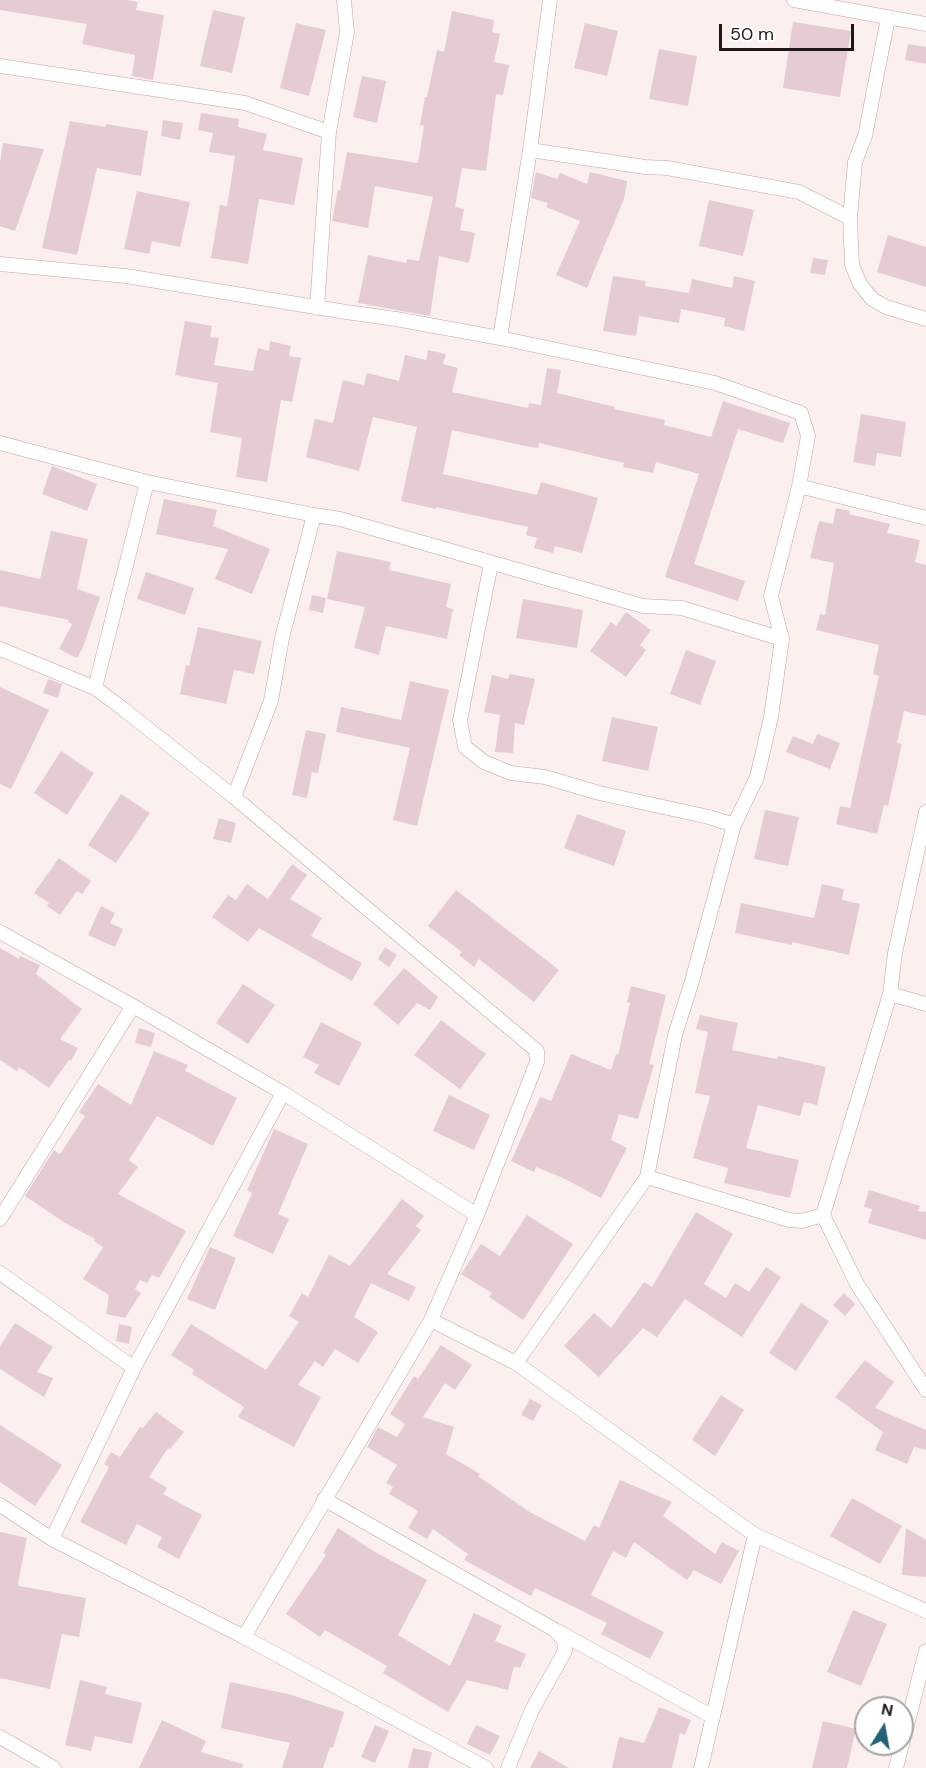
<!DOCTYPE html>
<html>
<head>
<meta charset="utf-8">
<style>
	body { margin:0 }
	#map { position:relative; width:926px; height:1768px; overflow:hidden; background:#fbf0ee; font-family:"DM Sans",sans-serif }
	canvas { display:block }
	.north { position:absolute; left:854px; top:1696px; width:60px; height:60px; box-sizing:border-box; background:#fff; border:2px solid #a6a3a2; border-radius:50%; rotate:11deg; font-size:16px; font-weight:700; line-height:24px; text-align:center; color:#211816 }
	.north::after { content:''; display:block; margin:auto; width:21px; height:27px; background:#216276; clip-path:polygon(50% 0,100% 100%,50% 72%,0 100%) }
	.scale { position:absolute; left:719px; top:24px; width:135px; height:27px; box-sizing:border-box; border:3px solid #211816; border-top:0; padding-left:8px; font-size:18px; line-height:21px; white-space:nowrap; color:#211816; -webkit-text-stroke:4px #fff; paint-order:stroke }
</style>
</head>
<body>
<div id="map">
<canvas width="926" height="1768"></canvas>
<div class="north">N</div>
<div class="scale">50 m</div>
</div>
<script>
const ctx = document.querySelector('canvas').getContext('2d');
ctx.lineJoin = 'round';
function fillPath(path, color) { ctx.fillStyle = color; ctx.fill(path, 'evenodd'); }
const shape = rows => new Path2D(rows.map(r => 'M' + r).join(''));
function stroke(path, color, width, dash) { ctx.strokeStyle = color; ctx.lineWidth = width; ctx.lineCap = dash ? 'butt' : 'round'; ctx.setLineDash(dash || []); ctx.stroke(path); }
fillPath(shape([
	[0,0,127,0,138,2,136,10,164,15,153,80,132,76,135,55,82,44,87,24,0,10],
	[213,10,245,17,232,73,200,66],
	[452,11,494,20,492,32,500,34,494,62,509,65,503,95,496,94,486,171,462,168,455,207,464,209,460,230,475,233,469,263,439,256,430,316,358,303,368,255,406,263,407,259,419,261,433,197,375,186,368,228,332,221,338,190,340,191,347,152,418,163,424,126,420,125,425,97,427,97,437,50,444,52],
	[793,22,851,31,840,97,783,88],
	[296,23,326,30,309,96,280,88],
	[585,23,618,31,607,76,574,68],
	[908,44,926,47,926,64,905,60],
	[659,49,697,56,688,106,649,99],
	[362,76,386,81,377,123,353,117],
	[201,113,239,119,238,127,267,134,263,150,303,158,294,205,259,199,248,264,211,258,220,205,227,206,235,156,209,152,213,133,198,130],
	[163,120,183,123,180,140,161,136],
	[70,121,105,127,106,124,148,131,141,176,97,168,77,255,42,248],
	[3,143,44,149,15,231,0,226,0,162],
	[536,172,557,179,560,173,587,184,590,172,627,181,624,199,587,288,556,275,580,221,546,207,548,203,531,198],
	[137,191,190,202,180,247,152,241,149,254,124,249],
	[709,200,754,210,743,256,699,246],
	[888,235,926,247,926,287,877,272],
	[813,258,828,260,825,275,810,273],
	[613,276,646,281,645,286,689,293,692,279,732,288,734,276,755,281,744,331,724,326,725,318,681,309,679,323,639,316,636,336,603,331],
	[185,321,212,326,210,337,219,338,214,365,253,371,258,348,269,351,270,341,291,346,289,356,301,358,292,402,281,400,267,482,236,477,242,438,210,432,218,383,175,375],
	[428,350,446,354,443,364,458,368,452,392,528,408,529,403,541,405,547,368,561,370,557,393,615,407,614,409,665,420,664,425,711,437,723,401,790,423,783,443,738,429,694,564,745,581,738,601,665,577,699,474,656,462,653,473,623,467,624,463,539,443,538,448,525,446,452,430,443,474,537,495,541,482,598,498,582,553,555,546,553,553,534,548,537,538,526,535,528,527,436,507,436,509,401,501,417,427,373,417,359,471,306,457,315,419,333,423,343,380,364,385,367,373,399,381,405,355,426,360],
	[861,414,906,422,901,457,877,453,875,466,853,462],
	[52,466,97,484,87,511,42,494],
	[164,499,217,510,213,526,270,549,252,594,215,579,228,549,156,534],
	[836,508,850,511,849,514,890,524,887,533,920,540,915,562,926,565,926,716,904,711,897,743,902,744,888,806,884,805,877,834,836,824,840,806,850,808,879,676,873,674,879,645,816,630,820,614,825,615,834,563,810,558,819,521,833,524],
	[51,531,88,539,77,589,100,597,83,647,77,658,59,649,72,624,68,622,69,620,0,606,0,570,40,579],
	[337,551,391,562,389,570,451,584,446,607,453,609,447,639,386,626,379,655,354,648,365,607,327,599],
	[146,572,194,588,185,615,137,599],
	[312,595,326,598,323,613,309,610],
	[523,599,583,610,577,648,516,638],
	[626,612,651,630,640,645,646,650,626,677,590,651,611,622,616,626],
	[198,627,262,641,254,674,234,670,226,704,180,694,186,665,189,666],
	[686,650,716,661,700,705,670,694],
	[510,674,535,679,524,725,515,723,513,753,495,752,500,715,484,712,492,675,508,679],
	[48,679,62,684,58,698,43,693],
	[410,681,449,690,417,826,393,820,410,748,336,732,341,707,401,720],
	[0,687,49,710,11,789,0,784],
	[612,717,658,727,648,771,602,761],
	[306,730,326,734,318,773,312,772,307,798,292,795],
	[817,734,840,743,830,769,786,752,793,736,813,744],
	[61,751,94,773,67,815,34,793],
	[121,794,150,813,116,863,88,845],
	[765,810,799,817,788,866,754,859],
	[577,814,626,831,614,866,564,848],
	[219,818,236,823,231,843,213,839],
	[59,858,91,881,82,894,77,891,60,915,47,906,49,903,34,893],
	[292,864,307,875,290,899,322,918,311,936,362,963,352,981,259,928,248,942,212,917,228,895,236,900,247,884,268,899],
	[822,884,844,889,842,900,860,904,849,955,792,942,792,945,735,933,741,903,814,918],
	[456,890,559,970,534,1002,479,959,474,967,459,955,462,952,428,926],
	[101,906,115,913,110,923,123,929,115,947,88,935],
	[385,947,397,955,389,967,378,959],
	[0,948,19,959,20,956,40,965,36,974,82,1009,60,1039,78,1048,71,1061,69,1060,49,1088,19,1067,17,1071,0,1060],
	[404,968,438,997,430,1010,417,1003,398,1025,373,1004],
	[243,984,275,1005,248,1044,216,1023],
	[631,986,666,995,649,1064,654,1065,638,1119,619,1114,611,1140,627,1148,601,1198,563,1178,536,1167,534,1172,511,1161,540,1097,551,1101,571,1054,611,1070,616,1054,618,1055,630,1003,627,1002],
	[700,1015,738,1023,732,1050,777,1059,778,1056,826,1067,817,1105,804,1102,800,1116,758,1105,746,1148,799,1160,790,1198,724,1183,728,1168,693,1158,710,1096,695,1093,708,1032,696,1029],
	[441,1020,486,1054,460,1089,414,1055],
	[321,1022,362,1043,339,1086,314,1073,319,1065,303,1057],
	[139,1028,155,1033,151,1047,135,1043],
	[154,1051,188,1065,185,1071,237,1098,213,1146,157,1116,129,1160,138,1167,118,1194,186,1231,159,1278,152,1275,147,1283,140,1280,135,1289,141,1293,125,1318,106,1314,109,1295,83,1279,103,1247,94,1241,95,1239,65,1223,25,1196,54,1150,60,1154,85,1116,79,1112,98,1084,131,1105],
	[449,1095,490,1115,474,1150,433,1131],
	[274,1129,308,1144,278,1214,289,1219,273,1254,233,1236,252,1193,247,1190],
	[869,1190,920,1206,918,1211,926,1212,926,1240,868,1223,872,1209,864,1207],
	[402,1199,424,1216,416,1226,421,1230,387,1274,416,1287,409,1301,371,1283,354,1317,378,1332,358,1363,335,1349,323,1367,315,1361,298,1385,321,1397,294,1447,238,1417,244,1407,192,1374,194,1370,171,1355,191,1324,266,1370,299,1322,289,1316,302,1293,308,1297,329,1255,350,1266],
	[696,1212,733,1234,704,1284,726,1298,735,1283,749,1292,766,1267,781,1277,742,1337,685,1299,657,1337,643,1328,599,1377,564,1346,594,1313,611,1328,644,1282,652,1287],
	[527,1215,573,1244,523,1320,489,1297,492,1293,461,1274,481,1244,500,1256],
	[210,1247,236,1258,215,1310,187,1299],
	[844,1293,855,1304,845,1316,833,1305],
	[801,1303,829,1321,796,1371,769,1353],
	[15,1323,53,1347,37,1372,53,1378,44,1397,0,1369,0,1346],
	[119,1324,132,1327,129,1344,116,1341],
	[441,1345,472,1365,455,1390,445,1383,423,1417,454,1427,446,1454,480,1474,478,1476,528,1511,585,1541,594,1525,599,1528,620,1480,672,1502,663,1516,715,1554,722,1542,739,1551,721,1584,694,1570,687,1580,634,1542,626,1558,613,1551,591,1595,664,1632,650,1659,601,1634,607,1623,535,1588,531,1596,464,1560,468,1554,433,1529,427,1539,408,1528,418,1511,389,1494,393,1487,386,1483,397,1465,367,1447,378,1427,397,1437,405,1424,390,1414,414,1376,418,1379],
	[865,1360,894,1382,875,1408,926,1430,926,1450,914,1447,907,1464,875,1450,883,1432,835,1397],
	[721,1395,744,1410,715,1456,692,1440],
	[530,1399,542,1405,533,1421,521,1415],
	[156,1412,184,1432,170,1449,168,1448,149,1477,167,1488,163,1494,202,1515,179,1559,157,1547,162,1537,137,1524,126,1545,80,1522,109,1467,104,1464,111,1452,120,1457,140,1427,143,1428],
	[0,1425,62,1465,35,1506,0,1482],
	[852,1498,902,1526,880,1564,830,1536],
	[338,1528,375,1552,427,1580,398,1635,450,1666,474,1613,502,1626,495,1641,526,1654,520,1668,514,1666,508,1690,467,1680,448,1712,383,1673,387,1666,325,1630,320,1637,286,1614,326,1555,323,1553],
	[906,1528,926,1540,926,1577,902,1575],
	[0,1532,27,1538,18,1583,19,1586,86,1598,79,1637,62,1634,50,1689,0,1678],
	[853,1610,887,1624,861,1686,827,1672],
	[80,1680,107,1687,105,1694,142,1703,132,1744,95,1736,91,1751,65,1745],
	[230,1682,288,1694,344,1712,333,1748,330,1747,323,1768,282,1768,290,1743,221,1728],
	[659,1707,691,1720,685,1735,680,1733,672,1768,612,1768,619,1737,644,1743],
	[162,1720,206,1741,201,1752,243,1764,242,1768,139,1768],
	[823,1721,856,1729,847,1768,812,1768],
	[375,1725,389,1731,375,1763,361,1757],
	[476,1725,500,1736,490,1755,467,1744],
	[413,1748,432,1752,428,1768,408,1768],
	[539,1751,569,1768,530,1768]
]), '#e5ccd3');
const minor = shape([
	[794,0,926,24],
	[888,18,865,136,855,162,850,218,852,265,860,284,872,299,886,307,926,319],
	[0,66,245,103,329,132],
	[530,150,645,167,667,168,799,192,850,218],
	[0,264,126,276,346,312,396,319,500,338,530,150,550,0],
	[317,308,329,132,347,32,344,0],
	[500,338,715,383,801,413,808,436,799,486,771,596,782,639,771,717,757,777,734,825,692,981,675,1035,647,1177,516,1363],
	[0,443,147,482,314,515],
	[799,486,926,518],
	[491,564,460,720,465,747,484,762,511,773,545,777,599,793,709,817,734,825],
	[0,649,95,688,122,708,234,797,537,1051,537,1062,477,1215,431,1320,244,1637],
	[95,688,147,482],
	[234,797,271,701,282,638,314,515,340,519,643,606,682,608,782,639],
	[926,812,895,953,890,994,823,1215,857,1284,926,1390],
	[0,932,133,1006,283,1093,477,1215],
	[890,994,926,1004],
	[647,1177,789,1220,802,1221,823,1215],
	[0,1219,133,1006],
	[0,1273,134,1368],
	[431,1320,516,1363,755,1535,926,1611],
	[324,1499,555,1630,564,1640,565,1651,532,1710,508,1768],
	[0,1505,52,1539,244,1637,486,1768],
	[52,1539,134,1368,283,1093],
	[557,1631,713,1717],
	[0,1737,54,1768],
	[701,1768,755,1535],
	[896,1768,926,1651]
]);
stroke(minor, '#bda59f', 15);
stroke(minor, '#fff', 14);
</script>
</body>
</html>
